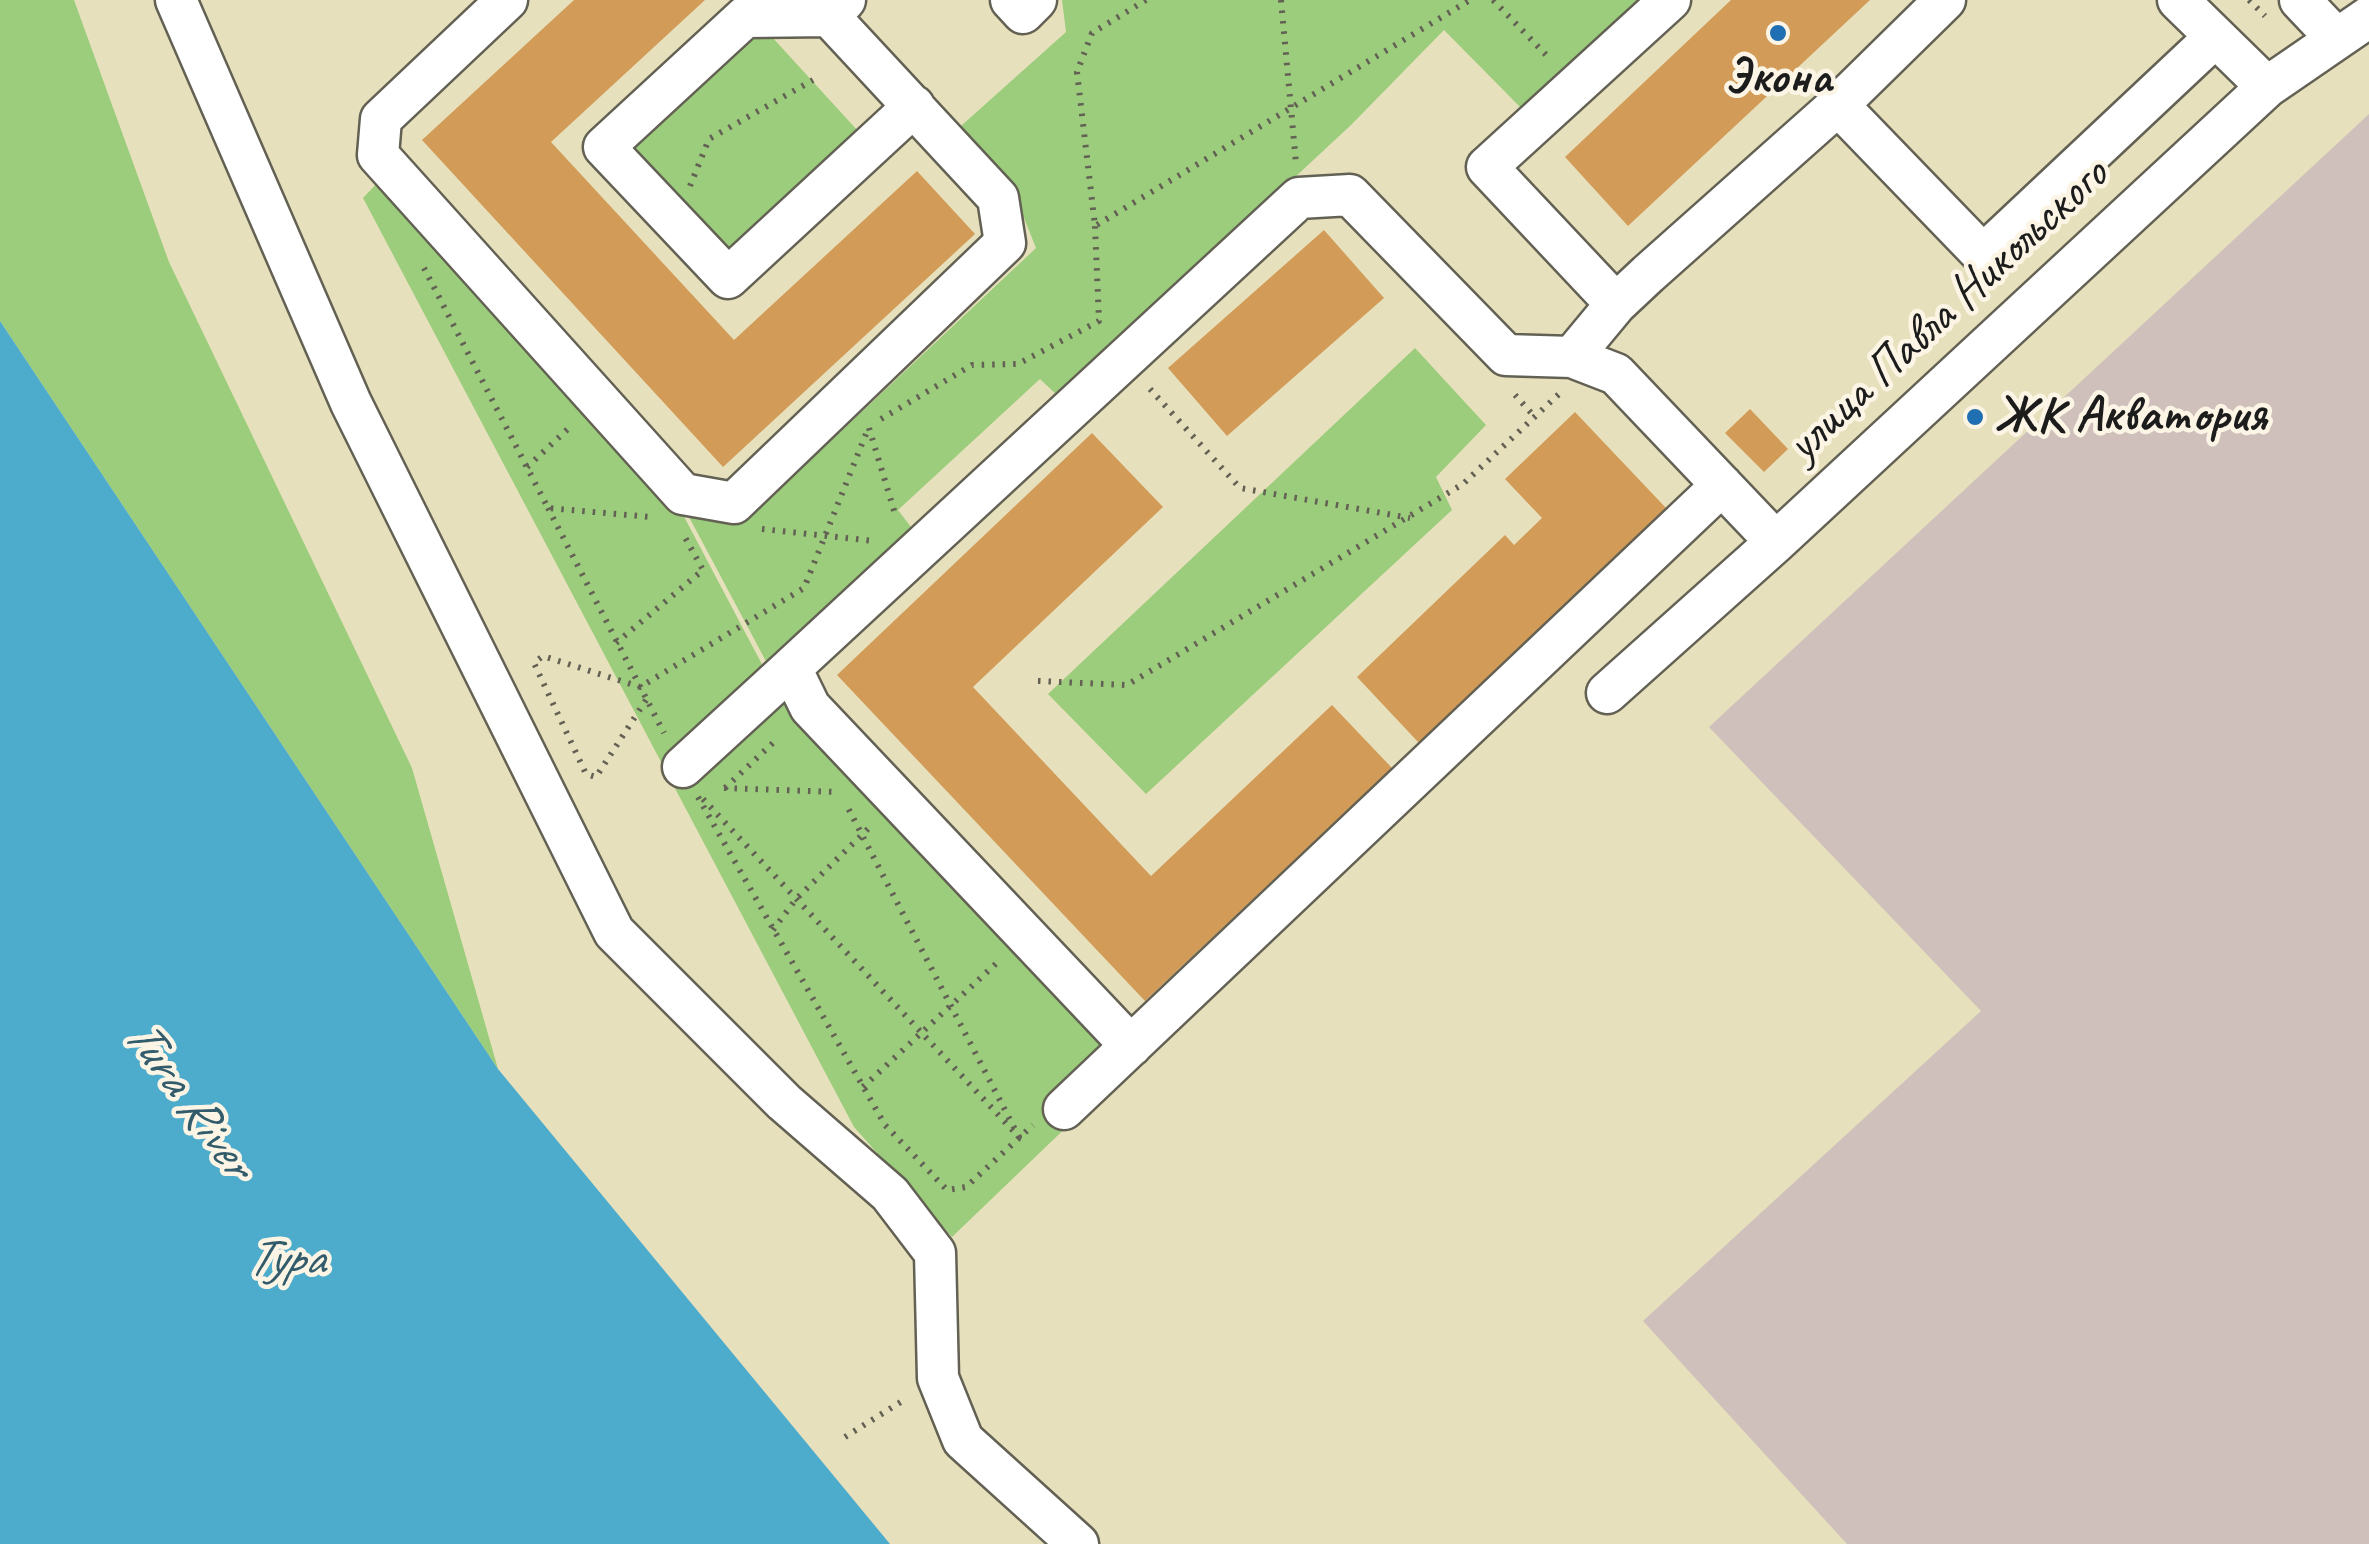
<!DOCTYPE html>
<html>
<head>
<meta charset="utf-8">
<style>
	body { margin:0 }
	canvas { display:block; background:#e7e0bc }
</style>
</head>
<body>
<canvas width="2369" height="1544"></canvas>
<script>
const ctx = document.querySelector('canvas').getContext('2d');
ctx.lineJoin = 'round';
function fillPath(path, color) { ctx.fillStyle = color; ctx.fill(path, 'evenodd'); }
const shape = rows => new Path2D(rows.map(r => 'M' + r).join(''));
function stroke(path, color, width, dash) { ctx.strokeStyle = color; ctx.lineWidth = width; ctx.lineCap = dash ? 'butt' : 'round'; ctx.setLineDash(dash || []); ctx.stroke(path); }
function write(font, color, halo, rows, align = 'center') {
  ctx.font = font + ' Caveat,sans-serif'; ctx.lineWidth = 9; ctx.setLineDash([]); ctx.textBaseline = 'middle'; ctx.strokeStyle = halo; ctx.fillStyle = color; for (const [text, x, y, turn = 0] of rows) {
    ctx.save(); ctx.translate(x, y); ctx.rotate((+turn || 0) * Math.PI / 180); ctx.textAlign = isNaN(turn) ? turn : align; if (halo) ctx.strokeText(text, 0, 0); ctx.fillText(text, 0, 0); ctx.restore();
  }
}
fillPath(shape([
	[2369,114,2369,1544,1847,1544,1643,1321,1981,1011,1709,727]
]), '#cfc0bb');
fillPath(shape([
	[0,0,74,0,169,262,412,768,498,1069,0,321],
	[1062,0,1642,0,1526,113,1444,30,1351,125,1059,397,1040,379,898,510,914,531,768,665,689,517,754,513,1036,248,1020,208,952,134,1066,32],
	[761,25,858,131,722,256,625,150],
	[381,179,680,509,765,670,1130,1066,952,1237,854,1127,363,198],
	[1415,348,1486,425,1436,477,1452,510,1146,794,1048,694]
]), '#9ccd7c');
fillPath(shape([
	[0,321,498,1069,890,1544,0,1544]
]), '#4dabcc');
fillPath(shape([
	[574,0,705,0,551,142,734,340,917,171,975,234,723,467,422,140],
	[1731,0,1870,0,1628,226,1565,157],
	[1324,230,1384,298,1227,436,1168,368],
	[1750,409,1788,449,1764,472,1725,433],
	[1575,412,1666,508,1419,743,1357,677,1505,535,1514,545,1542,518,1505,479],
	[1092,433,1163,507,973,687,1151,876,1332,705,1392,768,1145,1001,837,675]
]), '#d29c58');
const minor = shape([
	[176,0,351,403,614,932,784,1102,890,1194,935,1253,938,1378,963,1440,1078,1544],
	[507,0,381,119,378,155,683,494,734,503,1005,243,998,198,829,16,845,0],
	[1011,0,1023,13,1036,0],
	[2178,0,2267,87],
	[2300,0,2336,38],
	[829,16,745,17,604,147,728,278,914,106],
	[1838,105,1983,255,2215,37],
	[1616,304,1487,167,1670,0],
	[1572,357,1616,304,1648,274,1838,105,1945,0],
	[1607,693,1776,542,2267,87,2369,17],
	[683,767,791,668],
	[1131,1046,810,707,791,668,1299,198,1350,195,1506,355,1572,357,1616,374,1776,542],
	[1064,1109,1722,485]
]);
stroke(minor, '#636154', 45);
stroke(shape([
	[1146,0,1092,33,1077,72,1095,226,1470,0],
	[1281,0,1296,163],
	[1493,0,1551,60],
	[2249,0,2265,16],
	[690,186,709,139,813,80],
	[424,268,548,508,651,517],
	[1150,389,1240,488,1410,518],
	[1515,395,1534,416],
	[881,419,972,365,1018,364,1099,321,1095,226],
	[869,428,896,517],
	[527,467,570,427],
	[548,508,664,733],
	[762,529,874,541],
	[616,643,703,570,682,532],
	[1038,681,1127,685,1463,484,1559,394],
	[646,700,596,777,586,774,534,663,543,656,640,687,804,588,866,434],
	[724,788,836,792],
	[725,788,776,740],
	[698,797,885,1125,947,1190,966,1187,1033,1125],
	[703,799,1019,1137,847,806],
	[773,930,796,899,872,825],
	[863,1087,1001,959],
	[845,1437,907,1398]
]), '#636154', 6, [2.5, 8]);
stroke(minor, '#fff', 40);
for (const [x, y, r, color] of [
	[1778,33,10,"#1f6fb2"],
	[1975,417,10,"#1f6fb2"]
]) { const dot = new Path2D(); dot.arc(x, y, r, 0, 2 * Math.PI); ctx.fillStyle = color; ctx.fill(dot); stroke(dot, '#fcf5e5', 4); }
write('bold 50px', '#1c1c1c', '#fcf5e5', [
	["Экона",1778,79],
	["ЖК Акватория",1995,417,"left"]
]);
write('50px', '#1c1c1c', '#fcf5e5', [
	["улица Павла Никольского",1948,311,-43]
]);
write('italic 52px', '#325c6b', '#fcf5e5', [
	["Tura River",187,1099,54],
	["Тура",285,1260]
]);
</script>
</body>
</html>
